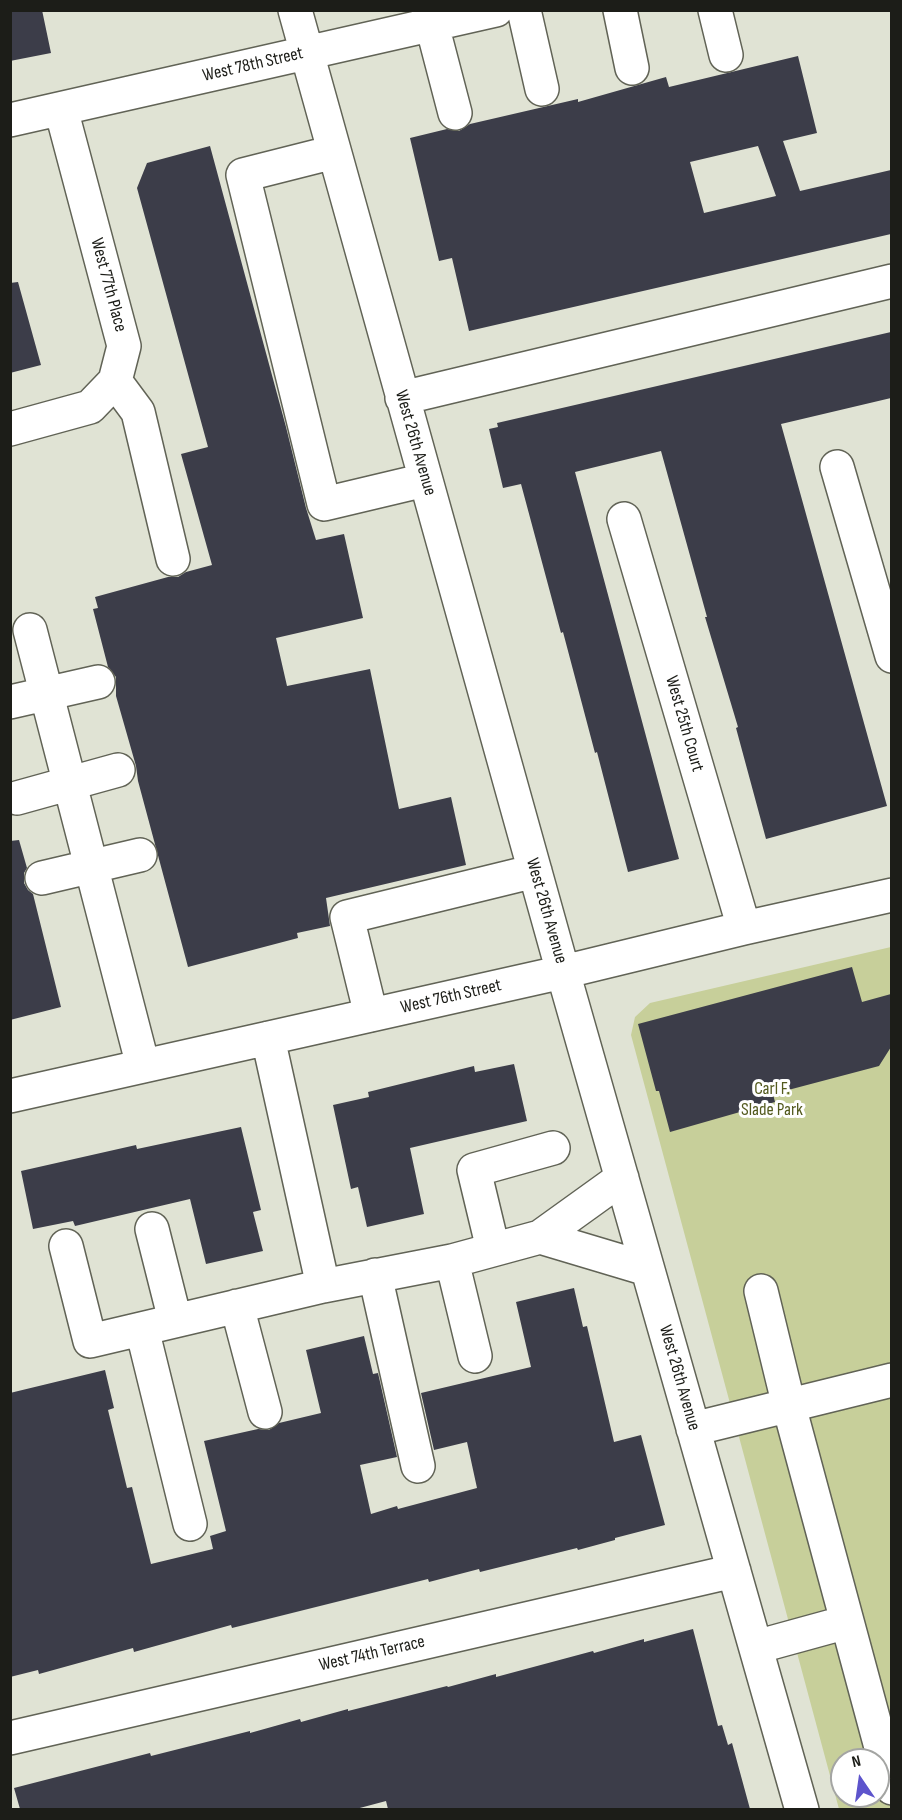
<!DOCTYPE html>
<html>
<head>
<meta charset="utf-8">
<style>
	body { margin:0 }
	#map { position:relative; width:902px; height:1820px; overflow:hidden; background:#e0e3d4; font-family:"Sofia Sans Condensed",sans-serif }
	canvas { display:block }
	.frame { position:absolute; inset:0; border:12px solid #1c1d18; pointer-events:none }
	.north { position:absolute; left:830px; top:1748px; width:60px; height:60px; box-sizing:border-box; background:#fff; border:2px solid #a4a5a3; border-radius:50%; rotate:347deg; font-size:16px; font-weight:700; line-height:24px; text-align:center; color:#1c1d18 }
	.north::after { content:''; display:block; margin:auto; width:21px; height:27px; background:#5d54cc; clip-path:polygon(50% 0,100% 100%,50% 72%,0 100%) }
</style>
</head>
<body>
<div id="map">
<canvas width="902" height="1820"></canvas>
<div class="frame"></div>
<div class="north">N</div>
</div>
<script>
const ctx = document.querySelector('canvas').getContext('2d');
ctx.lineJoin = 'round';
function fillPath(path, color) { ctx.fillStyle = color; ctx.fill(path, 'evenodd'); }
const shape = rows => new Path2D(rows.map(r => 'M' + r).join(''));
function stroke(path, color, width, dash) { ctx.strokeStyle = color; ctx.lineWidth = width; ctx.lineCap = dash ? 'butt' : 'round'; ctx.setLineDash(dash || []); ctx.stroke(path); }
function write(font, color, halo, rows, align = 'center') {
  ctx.font = font + ' "Sofia Sans Condensed",sans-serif'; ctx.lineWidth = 6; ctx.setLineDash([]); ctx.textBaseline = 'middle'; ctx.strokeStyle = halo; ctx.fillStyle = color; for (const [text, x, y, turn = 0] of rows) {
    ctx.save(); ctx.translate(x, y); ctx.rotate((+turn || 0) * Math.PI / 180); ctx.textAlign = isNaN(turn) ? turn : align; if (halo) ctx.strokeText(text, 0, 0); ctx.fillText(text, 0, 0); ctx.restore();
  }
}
fillPath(shape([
	[891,947,891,1809,839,1809,631,1035,635,1017,650,1003],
	[842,1760,878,1760,878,1796,842,1796]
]), '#c7cf9a');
fillPath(shape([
	[10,10,42,10,51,53,10,61],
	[798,56,817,133,783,141,800,191,891,170,891,234,469,331,452,258,439,261,410,138,447,129,459,131,470,124,578,99,578,102,666,77,669,87],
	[758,146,776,196,704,213,690,162],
	[210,146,286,427,306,508,316,540,344,534,363,618,276,638,287,686,370,669,399,809,451,797,466,865,326,898,330,926,297,933,298,938,188,967,138,781,136,766,116,696,116,677,108,667,93,609,98,608,95,597,168,577,178,577,186,572,212,565,181,454,208,447,137,188,147,163],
	[18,282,41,365,10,373,10,283],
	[891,332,891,398,781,424,887,806,766,839,736,728,738,727,705,617,707,617,661,451,575,472,679,859,628,872,597,752,595,753,563,632,561,633,521,484,503,488,489,429,498,427,497,423],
	[19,840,27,868,24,873,24,883,28,890,33,894,61,1007,10,1020,10,841],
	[852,967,862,1002,891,994,891,1047,879,1066,773,1094,775,1102,670,1132,659,1091,656,1091,638,1024],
	[514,1064,527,1121,410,1148,424,1214,367,1227,358,1187,351,1189,333,1105,369,1097,368,1092,474,1066,475,1072],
	[241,1127,261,1210,253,1212,263,1251,206,1264,190,1199,75,1226,73,1221,33,1229,21,1171,136,1145,137,1149],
	[574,1288,583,1327,587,1326,614,1442,641,1435,665,1525,615,1538,615,1540,578,1550,577,1548,480,1572,479,1569,429,1582,428,1579,232,1628,231,1625,134,1652,133,1648,39,1674,38,1670,10,1677,10,1393,105,1370,114,1408,108,1410,127,1488,132,1487,151,1564,213,1549,210,1536,226,1531,204,1441,258,1429,269,1430,279,1423,321,1413,306,1350,364,1336,373,1374,378,1373,397,1457,360,1465,371,1514,397,1506,398,1509,477,1488,467,1442,434,1450,421,1393,531,1367,516,1302],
	[693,1629,718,1726,722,1725,728,1745,732,1743,750,1809,388,1809,386,1801,356,1809,20,1809,14,1788,150,1753,151,1756,250,1731,250,1733,300,1719,301,1722,348,1709,348,1711,447,1686,448,1687,496,1674,496,1677,593,1651,594,1653,644,1639,644,1642]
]), '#3c3d49');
const minor = shape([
	[295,10,563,972,802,1810],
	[524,10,542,89],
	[620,10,632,68],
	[715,10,726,55],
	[432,25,455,113],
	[10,120,496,10],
	[334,152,243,175,324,504,425,480],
	[115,381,138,412,173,559],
	[402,398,892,281],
	[10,429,90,407,115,381,124,346,61,109],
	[837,467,892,656],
	[624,519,744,928],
	[30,630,143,1066],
	[10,702,98,682],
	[17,798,118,770],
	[42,878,140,855],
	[371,1015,347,917,535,871],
	[268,1038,323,1286],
	[10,1096,563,972,744,928,892,895],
	[152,1229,175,1320],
	[540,1237,647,1269],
	[66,1246,90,1341,323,1286,452,1261,540,1237,622,1178],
	[493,1249,474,1170,553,1148],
	[452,1261,475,1356],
	[375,1275,418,1466],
	[761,1291,789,1406,892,1788],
	[237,1306,265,1412],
	[142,1329,190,1524],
	[693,1429,892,1380],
	[756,1647,847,1622],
	[10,1738,734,1571]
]);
stroke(minor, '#616356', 36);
stroke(minor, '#fff', 33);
write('18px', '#1c1d18', '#fff', [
	["West 78th Street",253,65,-13],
	["West 77th Place",108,285,75],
	["West 26th Avenue",415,443,74],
	["West 25th Court",684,724,74],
	["West 26th Avenue",546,911,74],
	["West 76th Street",451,997,-13],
	["West 26th Avenue",679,1378,74],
	["West 74th Terrace",372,1654,-13]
]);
write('18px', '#535a1e', '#fff', [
	["Carl F.",772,1089],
	["Slade Park",772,1110]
]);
</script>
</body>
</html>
